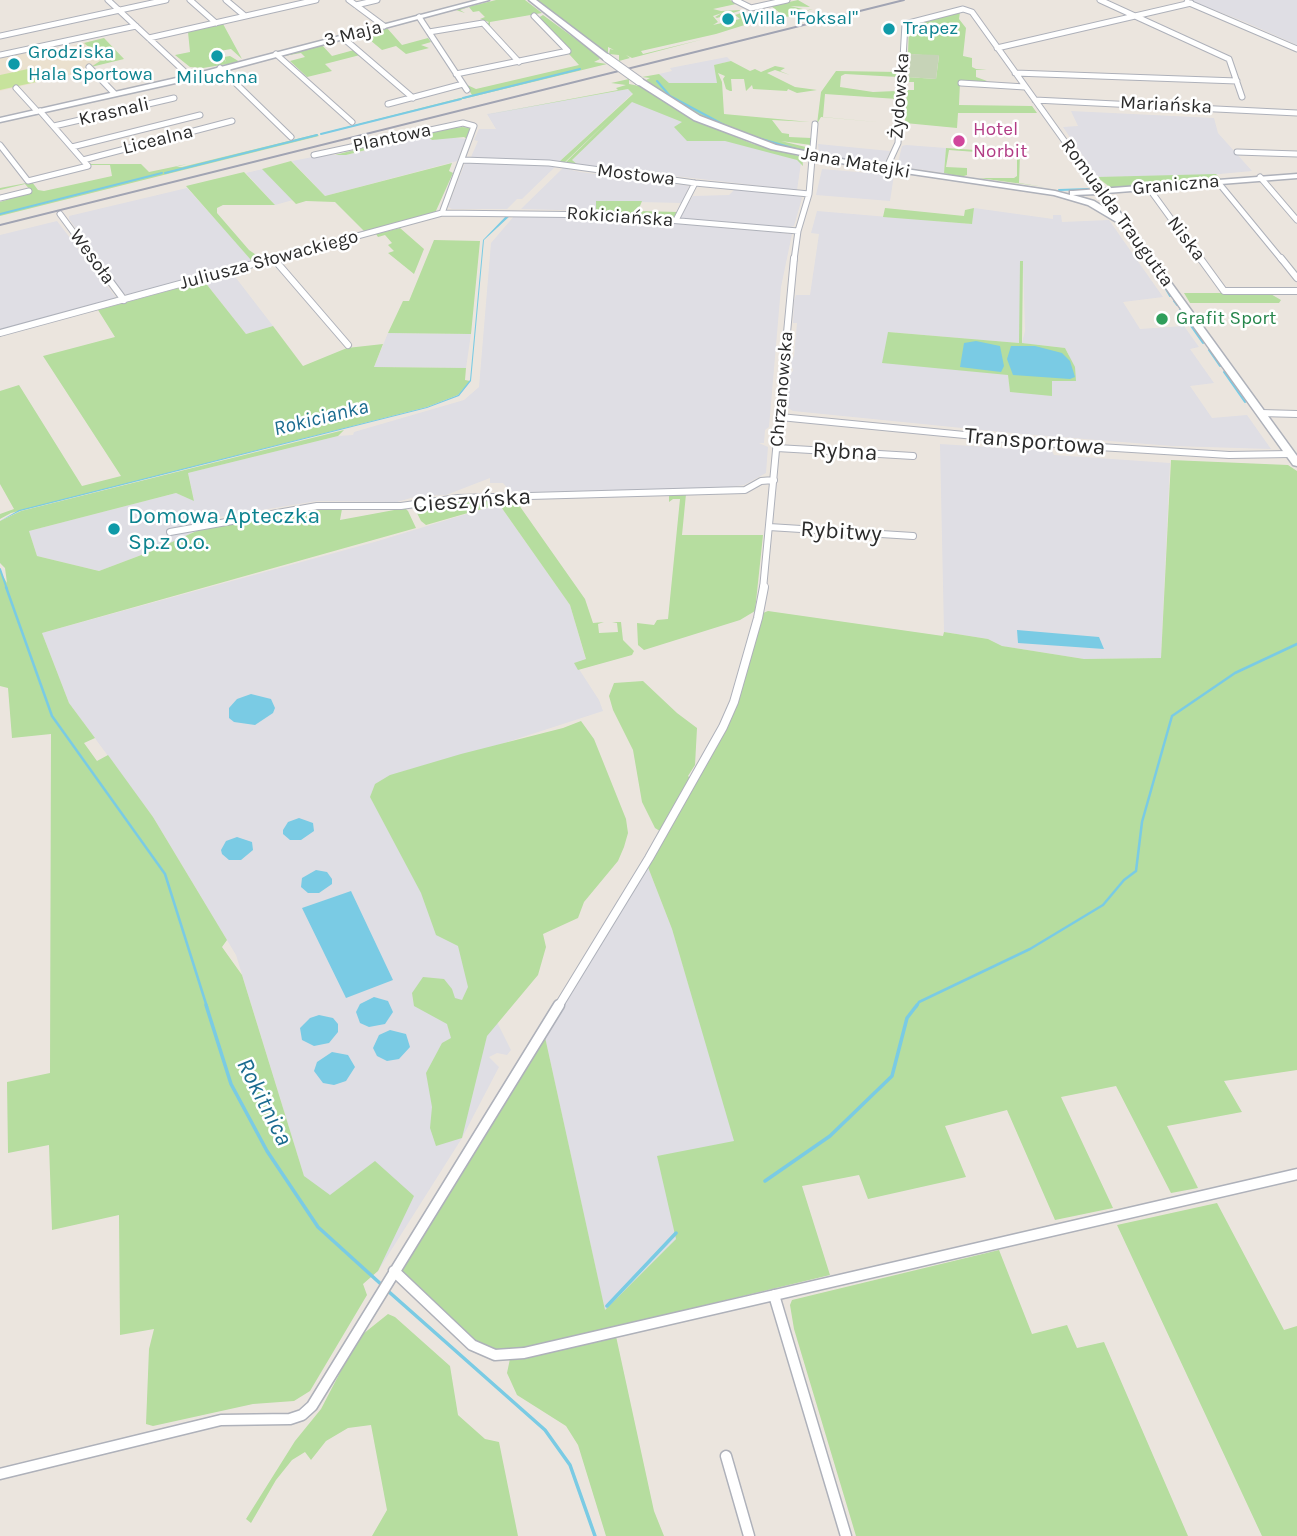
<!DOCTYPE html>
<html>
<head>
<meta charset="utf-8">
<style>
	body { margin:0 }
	canvas { display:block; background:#ebe5de }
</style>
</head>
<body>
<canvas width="1297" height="1536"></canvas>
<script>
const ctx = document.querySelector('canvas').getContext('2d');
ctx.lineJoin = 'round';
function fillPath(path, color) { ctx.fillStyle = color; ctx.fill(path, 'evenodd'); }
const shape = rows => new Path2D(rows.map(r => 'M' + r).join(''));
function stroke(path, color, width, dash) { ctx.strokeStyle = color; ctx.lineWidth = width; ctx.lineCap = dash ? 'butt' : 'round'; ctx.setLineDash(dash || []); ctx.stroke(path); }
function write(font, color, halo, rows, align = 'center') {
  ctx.font = font + ' Karla,sans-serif'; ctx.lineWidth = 5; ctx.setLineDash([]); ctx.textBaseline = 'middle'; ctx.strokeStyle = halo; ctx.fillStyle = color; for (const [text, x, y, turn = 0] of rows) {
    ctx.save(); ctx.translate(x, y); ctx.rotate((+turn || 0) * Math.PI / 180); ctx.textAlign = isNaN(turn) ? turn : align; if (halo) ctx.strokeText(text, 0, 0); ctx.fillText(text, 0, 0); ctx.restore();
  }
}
fillPath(shape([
	[1189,0,1297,0,1297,45,1245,22],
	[727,57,731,61,714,65,718,83,669,83,659,74,672,71,670,68],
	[628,89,633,93,559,162,471,157,478,141,474,140,479,129,496,129,487,114],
	[632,101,797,160,801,163,797,190,578,165,572,160],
	[1071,111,1214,118,1218,133,1252,171,1198,176,1097,177,1063,127,1078,126],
	[428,136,432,140,447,137,466,139,457,161,325,196,292,161,323,155,346,155],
	[818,144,890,151,885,162,878,164,819,155],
	[906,145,946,148,944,173,897,166,902,146],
	[465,163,556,166,522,199,517,199,507,209,452,209,448,207],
	[563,168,580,172,689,186,682,203,596,201,596,211,521,209],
	[263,169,293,200,275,205,246,173],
	[822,169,894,175,890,201,816,195],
	[187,188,252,260,130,296,123,293,69,219,69,216],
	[734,190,797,195,802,198,794,226,787,228,679,218,693,196,729,195],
	[974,208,1053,219,1053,215,1061,215,1062,222,1109,220,1163,297,1123,302,1140,329,1184,326,1199,347,1190,349,1214,383,1190,386,1212,418,1247,415,1271,449,1172,446,1022,434,793,411,786,407,790,373,793,371,790,358,794,357,797,323,793,323,794,301,796,295,810,295,819,234,811,233,817,211,972,224],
	[1023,261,1025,331,1022,343,1065,348,1069,355,1052,381,1052,395,1010,392,1008,375,888,332,1019,343],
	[515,215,605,217,792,234,781,287,769,427,765,430,764,443,759,443,768,447,766,473,744,485,730,487,528,493,511,492,503,483,490,483,490,478,446,495,418,496,397,502,317,501,201,520,201,529,152,551,99,571,37,556,29,531,176,493,194,500,188,473,338,436,353,435,354,432,464,400,479,387,491,243],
	[57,221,118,300,0,331,0,235],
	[233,274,273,326,246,334,204,281],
	[388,333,471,334,466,368,374,367],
	[940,444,1052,451,1054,455,1170,463,1161,658,1084,659,1002,646,988,639,944,632],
	[499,504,570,605,586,660,575,663,599,700,603,711,378,784,511,1050,507,1055,497,1053,489,1057,499,1067,462,1138,378,1271,316,1215,236,955,153,817,69,703,42,633,378,541],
	[646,862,672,929,735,1142,676,1239,605,1311,543,1028]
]), '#dfdee4');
fillPath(shape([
	[104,38,124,59,85,68,87,71,0,91,0,58,26,52,29,56]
]), '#ebe1cf');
fillPath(shape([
	[496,0,525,0,542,13,490,22,490,28,487,24,489,22,480,19,485,17,479,11,473,12,469,7,460,10,465,13,456,10],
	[537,0,730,0,736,4,713,9,721,11,742,10,717,18,715,17,722,13,713,16,718,22,713,25,740,19,735,15,744,12,751,23,716,34,641,51,643,54,704,39,632,58,626,55,630,58,619,61,619,55,609,54,610,49,614,50,608,47,608,54,604,53],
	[798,0,810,7,790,6,803,9,787,14,813,9,770,22,762,17,780,13,771,6],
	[960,12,959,19,966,28,963,56,972,58,972,67,976,69,987,70,976,70,976,77,987,81,960,82,959,105,1032,106,1037,113,958,113,957,128,905,123,907,90,914,90,914,82,907,82,907,77,936,79,939,56,908,54,909,25],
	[543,15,596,54,600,59,594,62,607,64,319,134,472,95,465,84,476,89,579,65,569,54,558,55,570,49,538,18],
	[222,22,242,59,231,49,220,51,221,53,216,54,215,52,212,53,214,55,211,56,218,62,223,58,226,62,224,57,230,56,240,62,203,68,190,67,175,55,190,52,188,32],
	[387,28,402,45,428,38,431,42,421,45,429,48,406,54,396,46,382,50,364,35,351,38,350,42,346,38],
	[104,38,124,59,91,67,103,59,84,43],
	[322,45,332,56,354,50,360,55,325,64,332,71,307,77,290,61,305,57,301,53,284,56],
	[731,61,750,71,755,69,761,72,775,66,785,68,780,71,790,75,775,70,767,73,795,87,817,90,797,93,788,89,787,91,753,89,752,85,746,91,744,79,731,79,732,91,730,91,726,89,723,79,725,76,718,73,722,82,724,114,810,122,772,120,782,133,789,134,789,137,811,138,811,145,781,141,810,148,809,152,761,141,701,117,653,87,646,80,650,78,642,77,659,74,669,83,717,83,714,65],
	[836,71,899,72,898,77,845,74,841,76,840,87,873,92,896,91,898,95,893,95,897,96,897,99,825,94,823,117,887,123,821,117,817,124,821,92],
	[629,79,629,84,639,86,706,125,753,144,802,157,803,166,797,160,725,141,687,141,674,127,682,122,632,102,572,160,578,165,564,164,610,119,563,164,559,162,633,94,628,89,485,115,618,90,616,88,626,85,611,83],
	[462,127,471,128,467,139,464,137,432,140,427,136,413,138,346,155,335,155,424,132],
	[317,134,319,136,0,216,0,202,32,192,25,184,0,190,0,188,32,182,38,190,44,191,112,176,110,165,91,165,87,162,91,164,141,164,149,172,187,164,176,167,182,167],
	[946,148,1020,153,1019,183,1045,187,979,178,1014,178,1017,176,1017,155,949,150,946,167,967,168,967,175,961,177,944,173],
	[291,161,325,196,452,163,449,171,453,173,435,213,365,232,335,202,306,201,296,204,262,169],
	[244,172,275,205,223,205,217,208,217,213,249,250,262,259,291,252,250,262,251,260,186,186],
	[1216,174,1221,179,1206,181,1200,176,1197,179,1202,181,1111,188,1097,177],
	[596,201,642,201,638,211,678,212,674,218,596,212],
	[885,208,964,216,965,210,974,208,972,224,883,217],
	[400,228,424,249,414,274,388,253,394,251,388,245,392,243,385,235,378,237,376,234],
	[434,240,480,241,471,334,388,333,403,301,409,301],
	[1020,261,1023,261,1022,343,1065,348,1075,367,1076,381,1052,381,1052,396,1010,392,1008,375,882,363,888,332,1019,343],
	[204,281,246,334,273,326,303,366,347,348,383,344,374,367,466,368,465,380,470,381,458,395,427,407,11,513,0,519,0,514,14,509,0,484,0,391,19,385,82,486,121,476,43,356,115,337,98,310],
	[1184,293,1269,293,1281,300,1279,303,1190,303],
	[344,430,338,436,188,473,194,501,176,493,29,531,37,556,99,571,152,551,201,529,310,509,342,509,340,520,405,508,408,511,416,528,42,633,69,703,95,738,84,743,97,761,108,755,153,817,227,940,222,947,242,975,304,1176,330,1195,375,1161,414,1196,378,1271,363,1284,367,1295,310,1391,294,1401,253,1404,153,1426,146,1424,149,1349,154,1329,120,1335,119,1215,52,1230,49,1145,8,1153,7,1082,50,1073,51,734,12,738,8,688,0,686,0,571,7,583,5,568,0,563,0,521,21,511],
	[1171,460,1288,465,1297,471,1297,1070,1224,1081,1242,1112,1167,1126,1198,1188,1171,1193,1116,1086,1061,1097,1113,1208,1055,1220,1007,1110,945,1126,966,1177,868,1199,859,1175,802,1186,830,1275,614,1327,654,1511,664,1536,606,1536,578,1445,566,1426,517,1395,507,1373,511,1354,472,1345,394,1271,543,1028,605,1310,676,1239,657,1156,734,1141,672,929,646,862,663,833,655,828,642,802,633,750,613,710,609,696,614,683,643,681,677,713,697,728,695,765,688,776,693,781,723,727,758,615,768,611,943,636,944,632,988,639,1002,646,1084,659,1161,658],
	[669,494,686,494,682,535,763,535,755,611,740,620,644,650,638,645,637,623,654,625,657,620,668,619,680,499,673,499,669,502],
	[514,498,585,599,593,623,604,622,598,624,599,633,618,632,617,623,612,622,621,622,623,640,634,651,632,655,578,670,574,663,586,659,570,605,499,504,426,525,421,521,415,509,435,501],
	[581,721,594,739,626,819,628,833,624,847,618,861,584,902,578,918,543,934,546,947,538,975,487,1036,462,1138,436,1146,430,1128,432,1107,426,1073,442,1043,451,1038,447,1024,414,1006,412,993,423,977,444,979,452,989,455,998,462,1000,468,987,458,946,436,935,421,893,370,797,375,784,390,775,461,754,563,728],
	[1217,1203,1284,1330,1297,1326,1297,1536,1262,1536,1117,1225],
	[999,1250,1032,1334,1067,1325,1077,1348,1104,1342,1188,1536,856,1536,794,1329,790,1305,792,1300],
	[388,1314,395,1317,450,1366,458,1415,485,1439,499,1442,518,1536,372,1536,387,1510,371,1425,348,1428,326,1441,311,1460,305,1452,292,1460,276,1480,251,1523,246,1519,295,1441,321,1409,358,1338]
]), '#b6dd9f');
fillPath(shape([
	[908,54,939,55,936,79,907,77]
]), '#c6d3b7');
fillPath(shape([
	[28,69,44,70,47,78,54,78,0,90,0,75]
]), '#c7e39c');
fillPath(shape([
	[508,214,511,215,484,240,471,381,459,396,427,408,20,511,0,521,19,510,427,407,458,395,470,380,483,240],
	[976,341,1000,346,1004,366,1001,372,960,367,964,343],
	[1011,346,1035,346,1062,353,1070,361,1075,377,1070,379,1013,375,1007,359],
	[1017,630,1099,637,1104,649,1018,643],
	[251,694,271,699,275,708,273,713,255,725,234,722,229,718,229,708,237,699],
	[299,818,313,823,314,831,301,840,290,840,283,834,283,830,288,822],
	[237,837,252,842,253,850,241,860,229,860,222,854,221,850,226,841],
	[316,870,327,872,332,879,332,884,319,893,308,893,301,887,302,878],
	[351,891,393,980,346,998,302,908],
	[374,997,388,1001,393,1012,385,1024,369,1027,360,1023,356,1012,360,1004],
	[319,1015,333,1018,338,1024,338,1032,329,1043,314,1046,302,1040,300,1028,310,1018],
	[390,1030,406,1034,410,1047,399,1059,387,1061,377,1056,373,1048,379,1035],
	[332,1052,348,1055,355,1067,346,1081,334,1085,323,1083,314,1071,317,1062]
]), '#7acbe4');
stroke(shape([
	[657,81,670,96,726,126],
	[463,98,580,69],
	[321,134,461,99],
	[758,138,803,151],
	[165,173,317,135],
	[1059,190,1088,189],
	[0,214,162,173],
	[1141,255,1154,273],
	[1158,279,1162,283],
	[1166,289,1170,296],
	[1174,301,1177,305],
	[1180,310,1203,343],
	[1209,350,1220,366],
	[1224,372,1245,402],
	[0,569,7,589]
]), '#7acbe4', 2);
stroke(shape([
	[6,587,52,716,165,874,207,1007],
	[916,1007,919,1002,1030,949,1103,905,1124,880,1136,871,1142,822,1172,716,1235,673,1297,644]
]), '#7acbe4', 2.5);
stroke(shape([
	[206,1005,231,1084,267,1151,318,1227,383,1286],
	[765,1181,830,1136,892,1076,907,1018,917,1005],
	[388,1291,545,1430,570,1465,595,1536],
	[607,1306,676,1233]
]), '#7acbe4', 3.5);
const streetFar3 = shape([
	[108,0,185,72],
	[190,0,216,23],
	[226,0,245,16],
	[349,0,384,26],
	[735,0,751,8,787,0],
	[1100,0,1229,59,1242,97],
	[1187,2,1297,49],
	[356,5,377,0],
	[419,17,467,90],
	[429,32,483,23,519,62],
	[0,36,166,0],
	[342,37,413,98],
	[149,38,316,0],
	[997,48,1191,3],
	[276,54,352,122],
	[0,55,136,26],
	[89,67,114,93],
	[220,68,291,137],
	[1015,73,1237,81],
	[456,74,568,51,534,16],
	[961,83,1025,87],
	[16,88,37,111],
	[1035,100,1297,113],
	[388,104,463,84],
	[54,126,174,98],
	[0,145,28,181,88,166,40,111],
	[72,147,200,115],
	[1237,152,1297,154],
	[83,160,232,121],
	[463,160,549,163,695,183,809,194],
	[886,169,898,143,905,24,963,9,972,12,1101,192],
	[1260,177,1297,220],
	[1217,181,1282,260],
	[1148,187,1201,260],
	[0,198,29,191],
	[442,213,609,215,798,231],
	[60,214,94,260],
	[676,220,695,183],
	[273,258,275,260],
	[269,260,442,213,474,126,463,123,314,155],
	[794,260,798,231,809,194,815,124]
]);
const streetFar2 = shape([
	[93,258,124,300],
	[273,258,348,345],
	[1200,258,1224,291,1297,291],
	[1281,258,1297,278],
	[0,333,275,258],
	[1261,413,1297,414],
	[780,417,1067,445,1229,455,1290,454],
	[777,448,913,456],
	[769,527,913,536],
	[170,532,317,506,401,506,458,498,745,490,761,481,774,480],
	[763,589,794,258]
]);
const streetFar1 = shape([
	[558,1007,649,858,723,727,734,702,758,618,764,587]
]);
const street = shape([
	[394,1271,472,1345,495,1355,524,1353,1297,1174],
	[774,1295,846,1536],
	[726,1456,749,1536],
	[0,1474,221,1420,290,1419,302,1415,312,1406,559,1005]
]);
const secondary = shape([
	[478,0,489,0,198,78,0,122,0,118,194,74,478,0],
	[529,0,536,0,610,56,610,60,604,60,529,0],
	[636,79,642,79,700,116,776,145,851,161,1055,191,1070,195,1070,191,1073,191,1297,174,1297,178,1106,193,1297,456,1297,466,1293,465,1120,224,1088,205,1054,195,851,165,771,149,694,120,636,83,636,79],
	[1098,194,1112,212,1094,201,1073,195,1098,194]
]);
stroke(streetFar3, '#aeb1ba', 7);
stroke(streetFar2, '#aeb1ba', 8);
stroke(streetFar1, '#aeb1ba', 10);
stroke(street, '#aeb1ba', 13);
stroke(secondary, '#aeb1ba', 3);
stroke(streetFar3, '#fff', 5);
stroke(streetFar2, '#fff', 6);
stroke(streetFar1, '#fff', 8);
stroke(street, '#fff', 10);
fillPath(secondary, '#fff');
stroke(shape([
	[0,225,904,0]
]), '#a1a4b3', 2);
const secondaryBridge = shape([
	[607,58,639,81]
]);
stroke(secondaryBridge, '#aeb1ba', 10, []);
stroke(secondaryBridge, '#fff', 8);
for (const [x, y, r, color] of [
	[728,19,7,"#0f9aa8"],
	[889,29,7,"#0f9aa8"],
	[217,56,7,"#0f9aa8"],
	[14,64,7,"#0f9aa8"],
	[959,141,7,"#d1479c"],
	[1162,319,7,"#2e9e5b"],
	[114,529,7,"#0f9aa8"]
]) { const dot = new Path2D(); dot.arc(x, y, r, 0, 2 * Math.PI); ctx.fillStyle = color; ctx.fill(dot); stroke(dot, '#fff', 2.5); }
write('19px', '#0d838f', '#fff', [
	["Willa \"Foksal\"",742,19],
	["Trapez",903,29],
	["Grodziska",28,53],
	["Hala Sportowa",28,75],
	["Miluchna",217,78,"center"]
], 'left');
write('19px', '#2b2b2b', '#fff', [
	["3 Maja",353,34,-14],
	["Żydowska",900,96,-86],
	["Mariańska",1166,105,3],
	["Krasnali",114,112,-13],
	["Plantowa",392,138,-12],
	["Licealna",158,140,-14],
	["Jana Matejki",856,163,10],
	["Mostowa",636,175,7],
	["Graniczna",1176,185,-5],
	["Romualda Traugutta",1117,213,54],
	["Rokiciańska",620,217,4],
	["Niska",1186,239,53],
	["Wesoła",92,257,54],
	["Juliusza Słowackiego",269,260,-15],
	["Chrzanowska",782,389,-85]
]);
write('19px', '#b23c85', '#fff', [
	["Hotel",973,130],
	["Norbit",973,152]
], 'left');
write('19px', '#27864d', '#fff', [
	["Grafit Sport",1176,319]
], 'left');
write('italic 21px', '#1a6b8f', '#fff', [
	["Rokicianka",321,418,-14]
]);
write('23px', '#2b2b2b', '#fff', [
	["Transportowa",1035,442,5],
	["Rybna",845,452,3],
	["Cieszyńska",472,501,-4],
	["Rybitwy",841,532,4]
]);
write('23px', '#0d838f', '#fff', [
	["Domowa Apteczka",128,516],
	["Sp.z o.o.",128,542]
], 'left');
write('italic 24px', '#1a6b8f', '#fff', [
	["Rokitnica",264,1102,63]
]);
</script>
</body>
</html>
